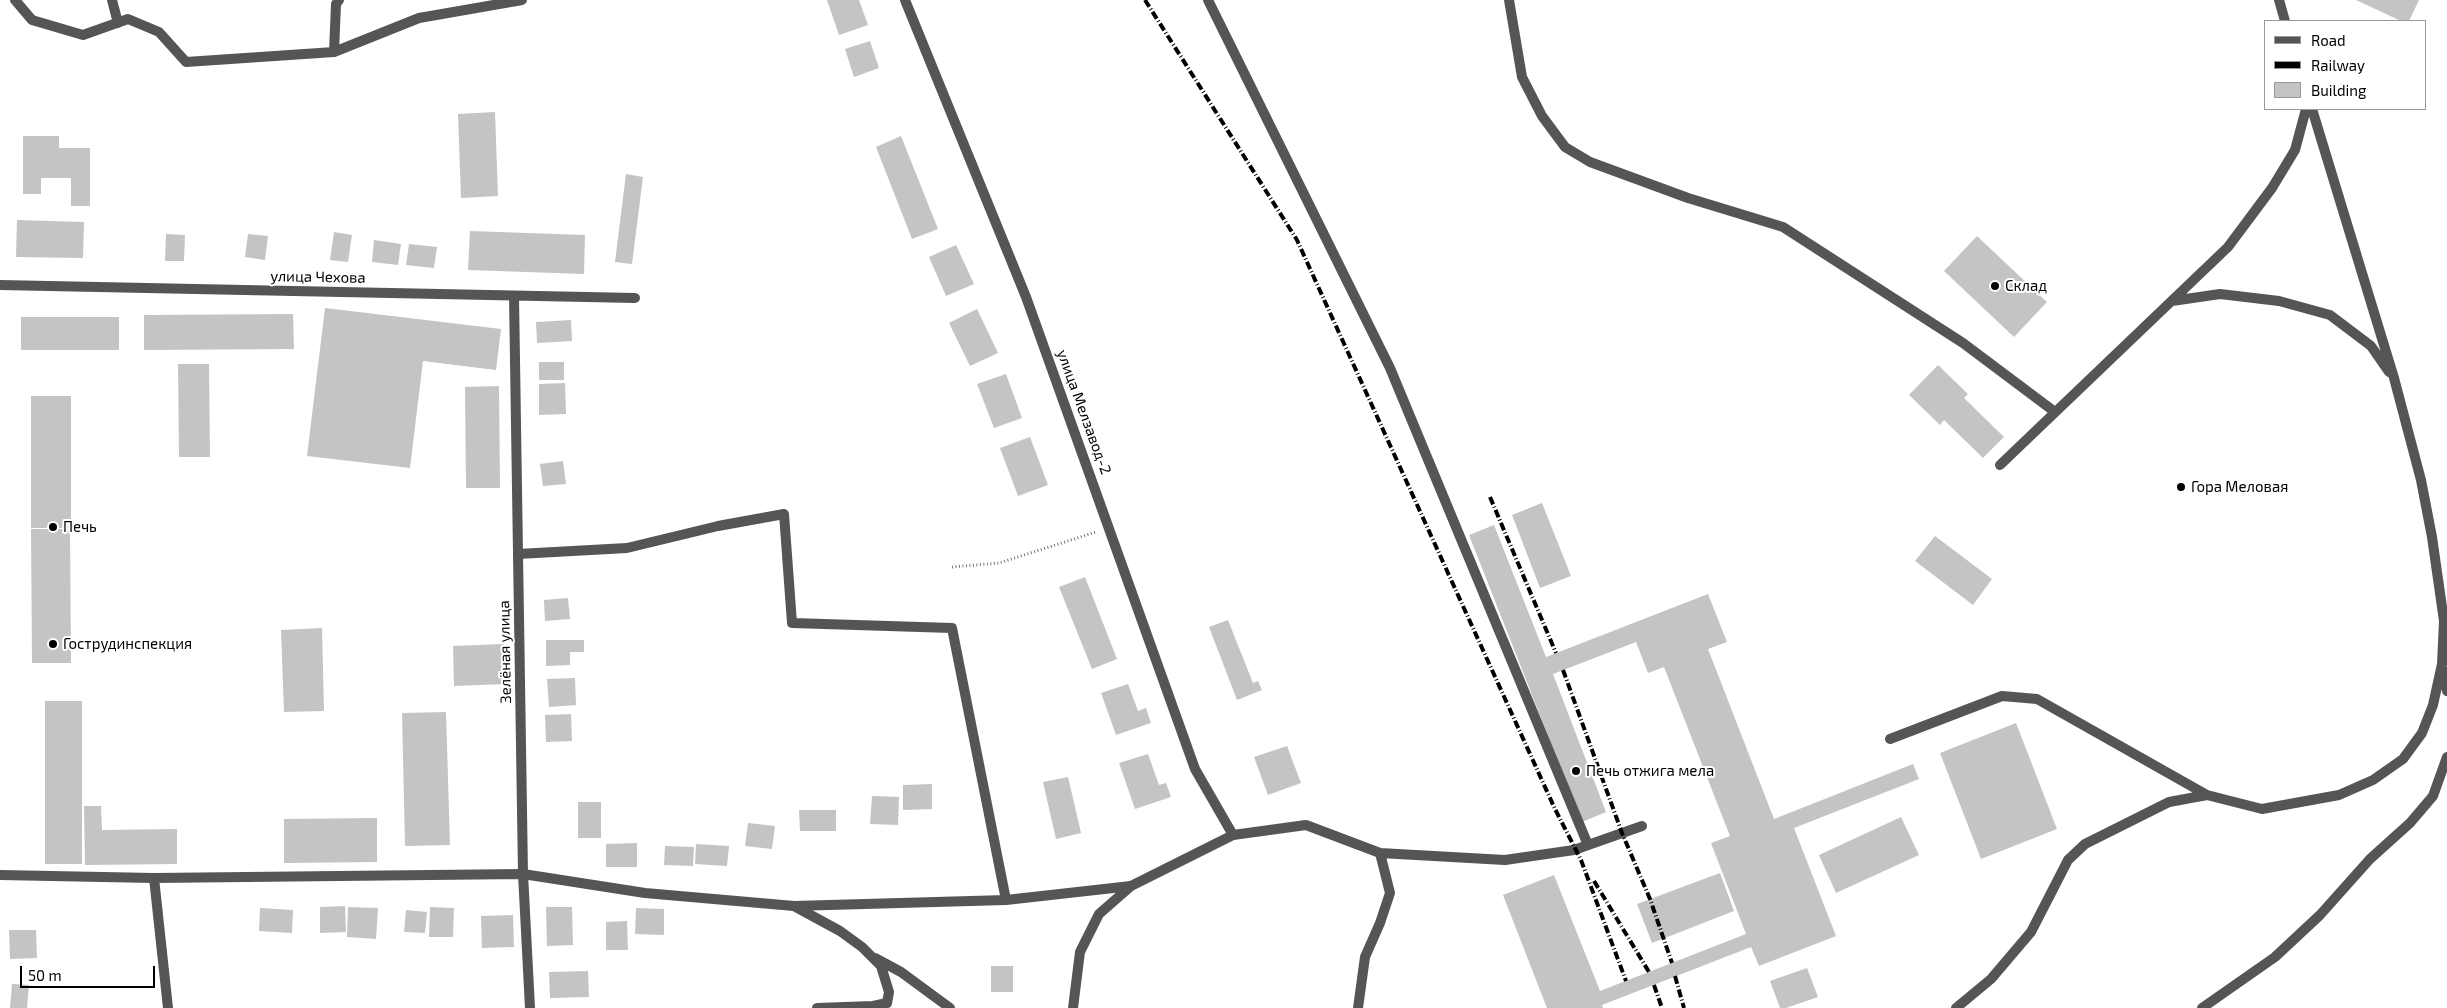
<!DOCTYPE html>
<html>
<head>
<meta charset="utf-8">
<style>
	body { margin:0 }
	#map { position:relative; width:2447px; height:1008px; overflow:hidden; background:#fff; font-family:"Exo 2",sans-serif }
	canvas { display:block }
	.legend { position:absolute; left:2264px; top:20px; width:162px; height:90px; box-sizing:border-box; background:#fff; border:1px solid #999; margin:0; padding:6px 9px; list-style:none; font-size:15px; color:#000 }
	.legend li { display:flex; align-items:center; gap:10px; height:25px }
	.legend b { width:25px; border:1px solid #999 }
	.scale { position:absolute; left:20px; top:966px; width:135px; height:22px; box-sizing:border-box; border:2px solid #000; border-top:0; padding-left:6px; font-size:15px; line-height:18px; white-space:nowrap; color:#000; -webkit-text-stroke:4px #fff; paint-order:stroke }
</style>
</head>
<body>
<div id="map">
<canvas width="2447" height="1008"></canvas>
<ul class="legend">
<li><b style="height:6px;background:#555"></b>Road</li>
<li><b style="height:6px;background:#000"></b>Railway</li>
<li><b style="height:14px;background:#c4c4c4"></b>Building</li>
</ul>
<div class="scale">50 m</div>
</div>
<script>
const ctx = document.querySelector('canvas').getContext('2d');
ctx.lineJoin = 'round';
function fillPath(path, color) { ctx.fillStyle = color; ctx.fill(path, 'evenodd'); }
const shape = rows => new Path2D(rows.map(r => 'M' + r).join(''));
function stroke(path, color, width, dash) { ctx.strokeStyle = color; ctx.lineWidth = width; ctx.lineCap = dash ? 'butt' : 'round'; ctx.setLineDash(dash || []); ctx.stroke(path); }
function write(font, color, halo, rows, align = 'center') {
  ctx.font = font + ' "Exo 2",sans-serif'; ctx.lineWidth = 4; ctx.setLineDash([]); ctx.textBaseline = 'middle'; ctx.strokeStyle = halo; ctx.fillStyle = color; for (const [text, x, y, turn = 0] of rows) {
    ctx.save(); ctx.translate(x, y); ctx.rotate((+turn || 0) * Math.PI / 180); ctx.textAlign = isNaN(turn) ? turn : align; if (halo) ctx.strokeText(text, 0, 0); ctx.fillText(text, 0, 0); ctx.restore();
  }
}
fillPath(shape([
	[827,0,859,0,868,25,839,35],
	[2356,0,2419,0,2409,21,2401,21],
	[870,41,879,68,854,77,845,49],
	[495,112,498,196,461,198,458,114],
	[23,136,59,136,59,148,90,148,90,206,71,206,71,178,41,178,41,194,23,194],
	[901,136,938,229,912,239,876,147],
	[626,174,643,177,632,264,615,262],
	[17,220,84,222,83,258,16,257],
	[470,231,585,235,584,274,468,270],
	[334,232,352,235,348,262,330,260],
	[166,234,185,235,184,261,165,261],
	[248,234,268,236,265,260,245,257],
	[1977,236,2047,302,2014,337,1944,271],
	[374,240,401,244,398,265,372,262],
	[409,244,437,247,434,268,406,265],
	[956,245,974,284,946,296,929,257],
	[325,308,501,329,496,370,423,361,410,468,307,456],
	[977,309,998,353,970,366,949,323],
	[293,314,294,349,144,350,144,315],
	[21,317,119,317,119,350,21,350],
	[571,320,572,341,537,343,536,322],
	[539,362,564,362,564,380,539,380],
	[178,364,209,364,210,457,179,457],
	[1938,365,1968,394,1964,398,2004,437,1983,458,1944,420,1940,425,1909,395],
	[1006,374,1022,418,994,428,977,384],
	[565,383,566,414,539,415,539,384],
	[499,386,500,488,466,488,465,387],
	[31,396,71,396,71,528,31,528],
	[1030,437,1048,485,1018,496,1000,448],
	[563,461,566,484,543,486,540,464],
	[1542,503,1571,576,1540,588,1512,515],
	[1494,525,1546,657,1708,594,1727,642,1708,649,1774,819,1913,764,1919,779,1794,828,1836,936,1759,966,1751,947,1602,1005,1603,1008,1547,1008,1503,895,1554,875,1600,991,1746,934,1711,843,1730,836,1664,667,1648,673,1636,642,1553,674,1606,812,1582,822,1469,535],
	[31,529,70,529,71,663,32,663],
	[1935,536,1992,579,1973,605,1915,561],
	[1085,577,1117,659,1092,669,1059,587],
	[568,598,570,619,545,621,544,600],
	[1228,620,1253,683,1258,681,1262,690,1237,700,1209,627],
	[322,628,324,711,284,712,281,630],
	[546,640,584,640,584,652,570,652,570,665,546,666],
	[504,644,506,684,454,686,453,646],
	[575,678,576,705,549,707,547,679],
	[1128,684,1138,711,1146,708,1151,723,1116,735,1101,693],
	[45,701,82,701,82,864,45,864],
	[446,712,450,845,405,846,402,713],
	[571,714,572,741,546,742,545,715],
	[2016,723,2057,829,1981,859,1940,753],
	[1287,746,1301,783,1268,795,1254,757],
	[1148,754,1159,785,1166,783,1171,797,1135,809,1119,763],
	[1068,777,1081,833,1056,839,1043,782],
	[932,784,932,809,903,810,903,785],
	[872,796,899,797,898,825,870,824],
	[578,802,601,802,601,838,578,838],
	[84,806,101,806,102,830,177,829,177,864,85,865],
	[799,810,836,810,836,831,800,831],
	[1901,817,1919,855,1836,893,1819,855],
	[377,818,377,862,284,863,284,819],
	[748,823,775,826,772,849,745,846],
	[637,843,637,867,606,867,606,844],
	[696,844,729,846,727,866,695,864],
	[665,846,694,847,693,866,664,865],
	[1720,873,1734,911,1652,943,1637,904],
	[345,906,346,932,320,933,320,907],
	[348,907,378,908,376,939,347,937],
	[430,907,454,908,453,937,429,937],
	[546,907,572,907,573,945,547,946],
	[260,908,293,910,292,933,259,931],
	[636,908,664,909,664,935,635,934],
	[406,910,427,912,425,933,404,932],
	[513,915,514,947,482,948,481,916],
	[627,921,628,950,606,950,606,922],
	[9,930,36,930,37,958,10,959],
	[991,966,1013,966,1013,992,991,992],
	[1807,968,1818,997,1786,1008,1780,1008,1770,981],
	[588,971,589,997,550,998,549,972],
	[12,984,29,985,27,1008,10,1008]
]), '#c4c4c4');
stroke(shape([
	[952,567,999,563,1096,532]
]), '#777', 3, [1, 2.5]);
stroke(shape([
	[15,0,32,20,83,35,128,19,159,32,186,62,334,52,419,18,522,0],
	[112,0,118,23],
	[1208,0,1390,368,1588,845],
	[1509,0,1522,77,1542,116,1565,147,1590,162,1688,198,1783,227,1963,343,2055,412],
	[2279,0,2285,21],
	[334,52,336,4,339,0],
	[2172,301,2220,294,2279,301,2330,315,2371,346,2389,372],
	[2000,465,2228,247,2272,188,2295,150,2306,109],
	[518,554,627,548,718,526,784,514,792,623,952,628,1006,900],
	[2443,670,2447,691],
	[1890,739,2002,696,2037,699,2207,795,2262,809,2339,795,2373,780,2403,759,2422,733,2433,705,2442,664,2444,621,2432,537,2421,480,2394,378,2312,109],
	[1233,835,1306,825,1380,853,1505,860,1574,850,1642,826],
	[0,875,154,878,523,874,645,893,794,906,1006,900,1131,886],
	[154,878,168,1008],
	[1358,1008,1365,957,1380,923,1390,893,1380,853],
	[1956,1008,1991,979,2031,932,2068,860,2085,844,2169,802,2207,795],
	[2202,1008,2275,957,2320,915,2370,859,2410,823,2433,796,2447,757]
]), '#555', 10);
stroke(shape([
	[905,0,1026,297,1195,769,1233,835,1131,886,1099,914,1080,952,1073,1008],
	[0,285,635,298],
	[514,296,523,874,530,1008],
	[794,906,840,931,862,947,881,966,889,992,887,1003,873,1006,817,1008],
	[875,958,901,972,950,1008]
]), '#555', 10);
stroke(shape([
	[1145,0,1297,240,1555,809,1581,860,1626,981],
	[1490,497,1556,653],
	[1563,670,1622,833,1650,899,1672,963],
	[1594,881,1649,972],
	[1675,976,1684,1008],
	[1654,985,1662,1008]
]), '#000', 4, [8, 2.5, 1, 2.5]);
for (const [x, y, r, color] of [
	[1995,286,5,"#000"],
	[2181,487,5,"#000"],
	[53,527,5,"#000"],
	[53,644,5,"#000"],
	[1576,771,5,"#000"]
]) { const dot = new Path2D(); dot.arc(x, y, r, 0, 2 * Math.PI); ctx.fillStyle = color; ctx.fill(dot); stroke(dot, '#fff', 2); }
write('15px', '#000', '#fff', [
	["улица Чехова",318,277,1],
	["улица Мелзавод-2",1084,412,70],
	["Зелёная улица",505,652,-91]
]);
write('15px', '#000', '#fff', [
	["Склад",2005,286],
	["Гора Меловая",2191,487],
	["Печь",63,527],
	["Гострудинспекция",63,644],
	["Печь отжига мела",1586,771]
], 'left');
</script>
</body>
</html>
